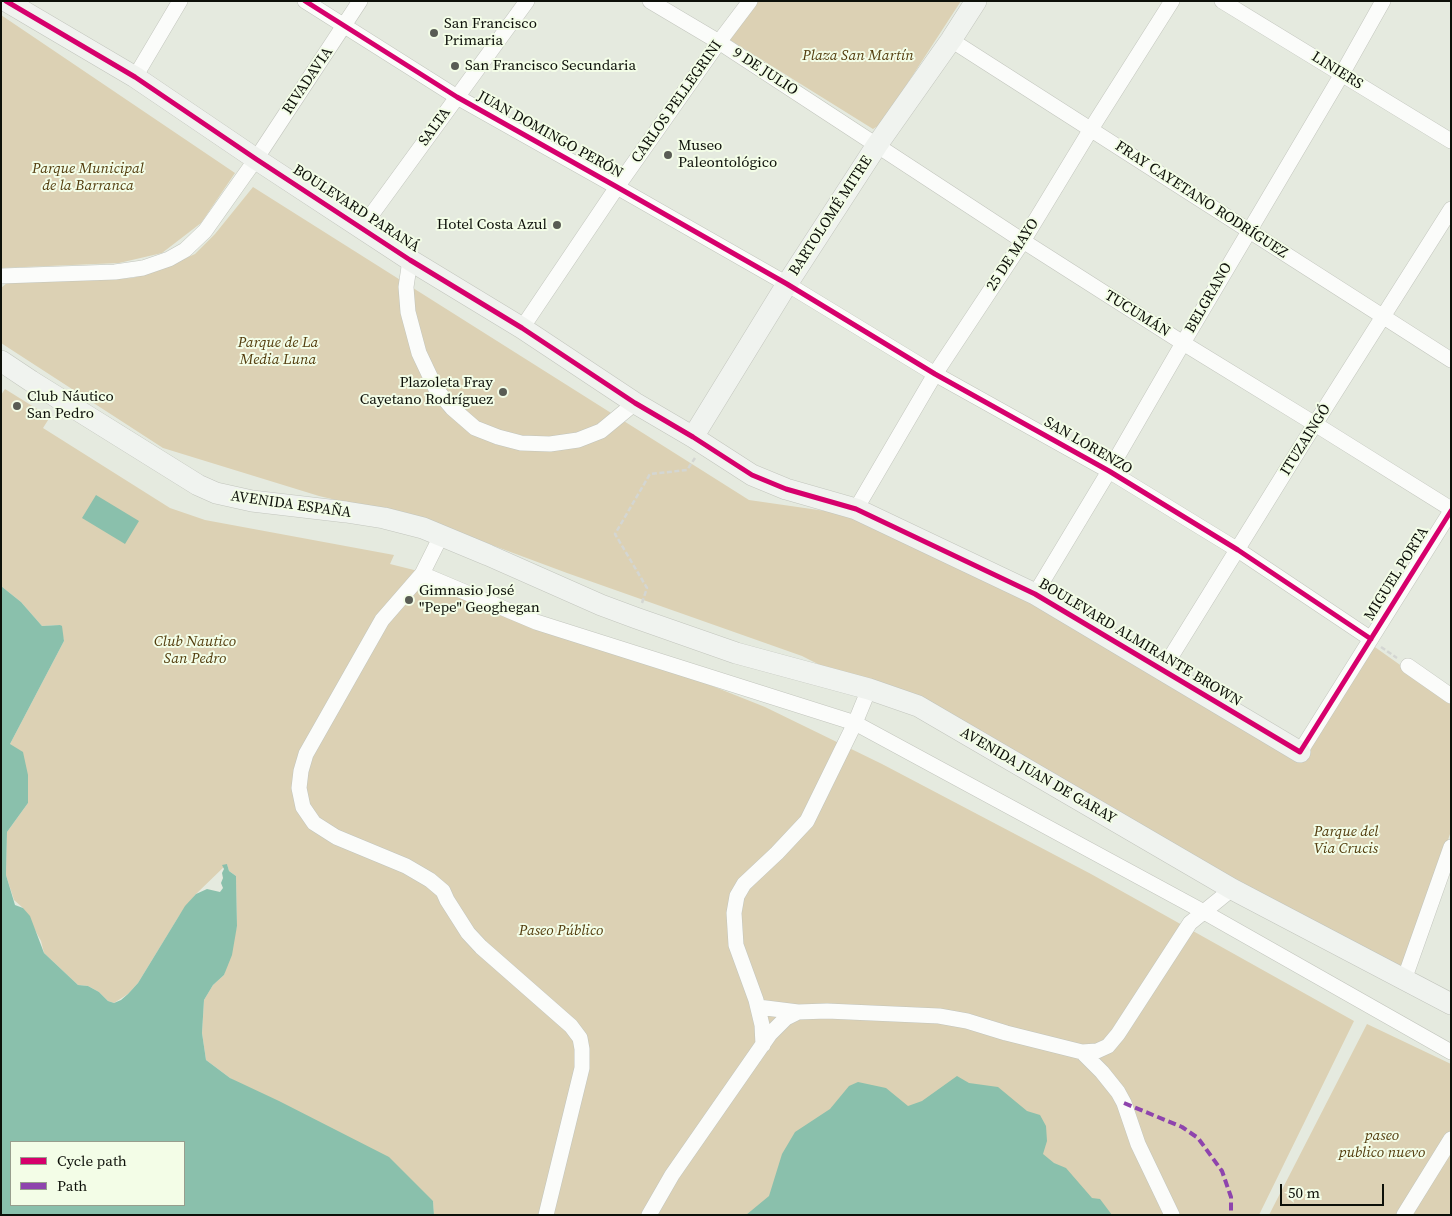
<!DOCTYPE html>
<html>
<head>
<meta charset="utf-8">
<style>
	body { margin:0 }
	#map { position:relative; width:1452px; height:1216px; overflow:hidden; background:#e5eadf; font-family:"Source Serif 4",serif }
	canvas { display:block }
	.frame { position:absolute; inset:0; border:2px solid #0d1009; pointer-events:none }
	.legend { position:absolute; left:10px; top:1141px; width:175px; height:65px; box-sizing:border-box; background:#f3fde7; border:1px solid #979e8e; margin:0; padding:6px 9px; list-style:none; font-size:15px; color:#0d1009 }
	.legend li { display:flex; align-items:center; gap:10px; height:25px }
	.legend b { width:25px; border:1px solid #979e8e }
	.scale { position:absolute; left:1280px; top:1184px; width:104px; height:22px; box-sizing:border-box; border:2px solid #0d1009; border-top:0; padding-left:6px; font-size:15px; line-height:18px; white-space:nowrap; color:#0d1009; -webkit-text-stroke:4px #f3fde7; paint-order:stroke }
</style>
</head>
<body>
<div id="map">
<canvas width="1452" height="1216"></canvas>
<div class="frame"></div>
<ul class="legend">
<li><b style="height:6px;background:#d6006c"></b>Cycle path</li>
<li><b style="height:6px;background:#8e44ad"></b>Path</li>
</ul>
<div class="scale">50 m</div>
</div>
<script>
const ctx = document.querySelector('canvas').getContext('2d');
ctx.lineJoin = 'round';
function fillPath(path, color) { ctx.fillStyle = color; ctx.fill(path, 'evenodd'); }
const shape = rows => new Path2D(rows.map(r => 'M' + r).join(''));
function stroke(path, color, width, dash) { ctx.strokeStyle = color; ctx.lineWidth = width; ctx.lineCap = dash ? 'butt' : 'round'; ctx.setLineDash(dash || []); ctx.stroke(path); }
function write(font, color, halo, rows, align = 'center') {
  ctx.font = font + ' "Source Serif 4",serif'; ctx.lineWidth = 4; ctx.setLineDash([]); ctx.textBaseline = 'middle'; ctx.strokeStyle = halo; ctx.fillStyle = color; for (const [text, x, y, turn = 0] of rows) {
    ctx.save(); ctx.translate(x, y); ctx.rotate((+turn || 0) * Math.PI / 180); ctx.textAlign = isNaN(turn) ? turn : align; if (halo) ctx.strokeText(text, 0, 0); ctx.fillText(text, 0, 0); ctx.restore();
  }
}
fillPath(shape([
	[758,1,961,1,881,124,873,129,730,40],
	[1,15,235,173,201,223,162,253,119,263,1,268],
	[253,187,749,500,853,515,1032,599,1300,756,1372,645,1451,701,1451,831,1401,978,957,734,802,656,567,573,430,522,319,496,163,448,1,343,1,288,7,283,133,278,175,263,195,254,215,234],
	[5,389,50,417,43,428,170,508,205,520,394,555,390,564,434,575,765,707,882,764,1091,874,1354,1021,1259,1215,434,1215,433,1201,230,1078,206,1060,202,1033,204,1000,213,985,224,975,237,926,236,876,229,871,227,864,196,894,179,916,138,983,128,994,114,1003,108,1001,99,992,88,986,78,985,44,953,41,941,23,908,14,900,6,875,7,832,28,803,10,744,64,641,60,625,42,626,21,602,1,586,1,395],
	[1367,1024,1451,1064,1451,1215,1269,1215]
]), '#dcd1b4');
fillPath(shape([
	[96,495,139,521,125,544,82,518],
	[1,586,21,602,42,626,60,625,62,626,64,641,10,744,23,752,28,775,28,803,7,832,6,875,15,905,23,908,30,916,44,953,78,985,88,986,99,992,108,1001,114,1003,121,1000,128,994,138,983,185,906,196,894,207,889,220,892,223,888,221,883,223,878,222,873,224,869,222,865,227,864,229,871,236,876,237,926,232,955,224,975,213,985,204,1000,202,1033,206,1060,230,1078,279,1101,389,1157,433,1201,434,1215,1,1215],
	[11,1142,184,1142,184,1205,11,1205],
	[957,1076,969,1083,998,1087,1027,1111,1040,1115,1046,1126,1047,1141,1043,1154,1054,1163,1066,1168,1092,1198,1100,1199,1112,1215,746,1215,769,1196,782,1154,795,1132,830,1109,849,1086,858,1082,886,1088,908,1106,922,1101]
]), '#8ac0ac');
const street = shape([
	[305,1,457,97,617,187,787,284,935,374,1109,471,1238,550,1371,639],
	[650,1,719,42,1023,241,1183,343,1315,424,1451,509],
	[1222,1,1451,141],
	[951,40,1451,360],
	[135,77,180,1],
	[361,229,527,1],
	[410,260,406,287,408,312,419,353,436,389,452,408,475,428,498,437,521,443,550,444,578,440,601,431,635,403],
	[1,276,115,272,143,268,169,259,185,250,205,231,256,159,360,1],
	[522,328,617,187,719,42,750,1],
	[856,509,935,374,1023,241,1091,129,1172,1],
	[441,536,422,574,382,620,306,754,301,771,299,788,303,807,314,823,336,837,406,866,430,880,443,891,447,900,468,933,481,947,571,1026,580,1038,582,1049,582,1068,546,1215],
	[422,574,536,622,855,723,1204,912,1451,1052],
	[1035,594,1109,471,1183,343,1342,74,1383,1],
	[1408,666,1451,696],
	[1162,671,1315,424,1451,209],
	[1300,752,1451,511],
	[1404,980,1451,847],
	[758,1007,798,1012],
	[763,1045,762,1025,756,1000,736,945,734,913,737,896,744,884,777,853,807,821,855,723,869,689],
	[1082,1052,1102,1072,1118,1092,1124,1103,1138,1144,1172,1215],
	[649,1215,672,1175,770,1034,786,1018,798,1012,827,1011,939,1016,967,1021,1006,1033,1082,1052,1097,1051,1108,1046,1118,1034,1190,923,1232,889],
	[1404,1215,1451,1139]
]);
const secondary = shape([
	[6,1,135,77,256,159,410,260,522,328,635,403,693,437,752,475,786,489,856,509,1035,594,1300,752],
	[1,361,31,381,198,485,216,493,252,501,346,512,384,518,423,528,488,555,601,605,636,618,736,653,869,689,918,706,1232,889,1451,1004],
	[693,437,787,284,877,145,951,40,976,1]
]);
stroke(street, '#c2c5bd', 16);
stroke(secondary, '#c2c5bd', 22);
stroke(shape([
	[642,603,647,588,615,534,650,474,687,470,695,458],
	[1381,647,1397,658]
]), '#d4d6d2', 2.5, [5, 2.5]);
stroke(street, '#fbfcfa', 15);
stroke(secondary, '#f0f3ef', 21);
stroke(shape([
	[1124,1103,1182,1127,1198,1138,1222,1171,1231,1197,1231,1215]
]), '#8e44ad', 4, [8, 4]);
stroke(shape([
	[6,1,135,77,256,159,410,260,522,328,635,403,693,437,752,475,786,489,856,509,1035,594,1300,752,1451,511],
	[305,1,457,97,617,187,787,284,935,374,1109,471,1238,550,1371,639]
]), '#d6006c', 5);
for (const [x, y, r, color] of [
	[434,33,5,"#595c54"],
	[455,66,5,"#595c54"],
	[668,155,5,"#595c54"],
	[557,225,5,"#595c54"],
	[503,392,5,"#595c54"],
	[17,406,5,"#595c54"],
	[409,600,5,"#595c54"]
]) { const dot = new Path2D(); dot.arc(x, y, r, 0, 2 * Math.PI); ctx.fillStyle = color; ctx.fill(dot); stroke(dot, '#f3fde7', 2); }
write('15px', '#0d1009', '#f3fde7', [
	["San Francisco",444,24],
	["Primaria",444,41],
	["San Francisco Secundaria",465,66],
	["Museo",678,146],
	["Paleontológico",678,163],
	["Hotel Costa Azul",547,225,"right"],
	["Plazoleta Fray",493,383,"right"],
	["Cayetano Rodríguez",493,400,"right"],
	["Club Náutico",27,397],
	["San Pedro",27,414],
	["Gimnasio José",419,591],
	["\"Pepe\" Geoghegan",419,608]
], 'left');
write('italic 15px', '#533d0e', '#f3fde7', [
	["Plaza San Martín",858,56],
	["Parque Municipal",88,169],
	["de la Barranca",88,186],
	["Parque de La",278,343],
	["Media Luna",278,360],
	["Club Nautico",195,642],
	["San Pedro",195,659],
	["Parque del",1346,832],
	["Via Crucis",1346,849],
	["Paseo Público",561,931],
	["paseo",1382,1136],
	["publico nuevo",1382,1153]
]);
write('15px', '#0d1009', '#f3fde7', [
	["LINIERS",1337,71,32],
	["9 DE JULIO",765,72,33],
	["RIVADAVIA",308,81,-56],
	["CARLOS PELLEGRINI",677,102,-55],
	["SALTA",435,127,-54],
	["JUAN DOMINGO PERÓN",550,135,29],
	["FRAY CAYETANO RODRÍGUEZ",1201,200,33],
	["BOULEVARD PARANÁ",356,209,33],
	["BARTOLOMÉ MITRE",831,216,-57],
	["25 DE MAYO",1013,255,-57],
	["BELGRANO",1209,298,-60],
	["TUCUMÁN",1137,314,32],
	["ITUZAINGÓ",1306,440,-58],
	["SAN LORENZO",1088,446,30],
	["AVENIDA ESPAÑA",291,505,8],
	["MIGUEL PORTA",1397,574,-58],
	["BOULEVARD ALMIRANTE BROWN",1140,643,31],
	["AVENIDA JUAN DE GARAY",1038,776,30]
]);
</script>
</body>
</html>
